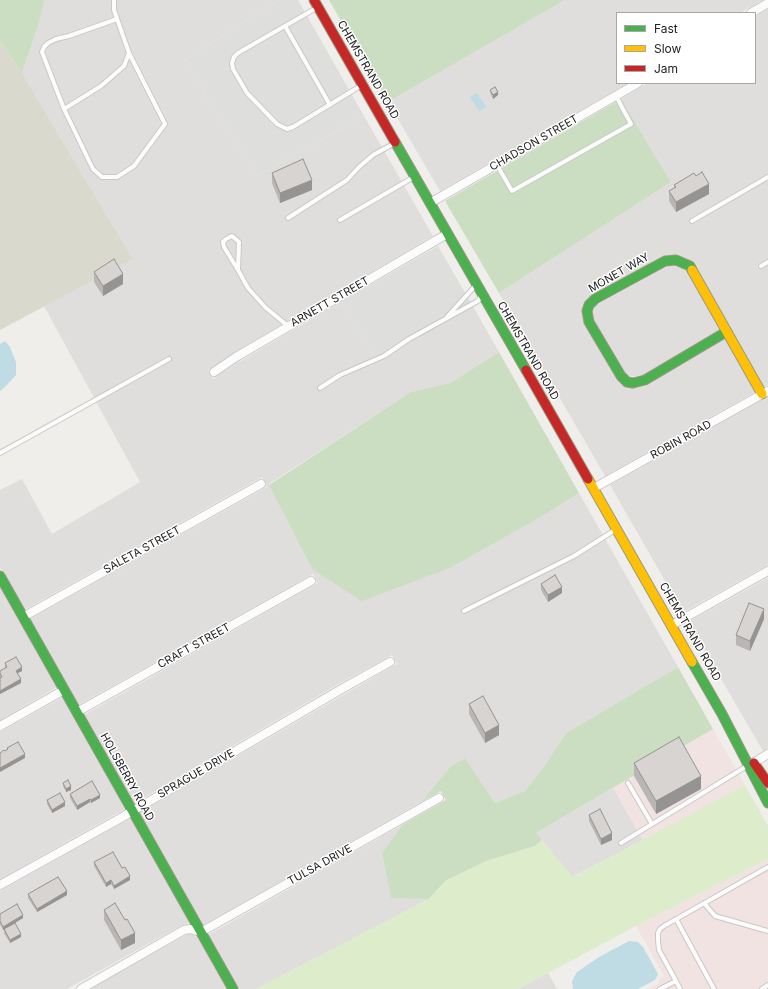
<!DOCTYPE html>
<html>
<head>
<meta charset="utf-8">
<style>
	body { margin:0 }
	#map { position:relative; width:768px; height:989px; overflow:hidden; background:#f0eeeb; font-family:Inter,sans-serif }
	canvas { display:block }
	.legend { position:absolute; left:616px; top:12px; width:140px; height:72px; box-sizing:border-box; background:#fff; border:1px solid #a7a7a7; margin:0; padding:5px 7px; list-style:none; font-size:12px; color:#222 }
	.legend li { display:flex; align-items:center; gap:8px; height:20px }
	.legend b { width:20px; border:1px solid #a7a7a7 }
</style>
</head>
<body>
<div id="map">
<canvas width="768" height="989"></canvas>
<ul class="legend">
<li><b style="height:5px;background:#4caf50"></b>Fast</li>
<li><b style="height:5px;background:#ffc107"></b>Slow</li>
<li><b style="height:5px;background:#c62828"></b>Jam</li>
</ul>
</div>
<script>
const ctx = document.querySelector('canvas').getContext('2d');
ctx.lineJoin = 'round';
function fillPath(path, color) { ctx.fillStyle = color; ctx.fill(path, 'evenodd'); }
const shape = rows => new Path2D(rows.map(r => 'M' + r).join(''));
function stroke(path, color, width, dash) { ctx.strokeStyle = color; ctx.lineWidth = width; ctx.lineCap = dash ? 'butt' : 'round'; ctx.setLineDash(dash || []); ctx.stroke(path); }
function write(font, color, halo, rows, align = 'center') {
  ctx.font = font + ' Inter,sans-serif'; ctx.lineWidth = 3; ctx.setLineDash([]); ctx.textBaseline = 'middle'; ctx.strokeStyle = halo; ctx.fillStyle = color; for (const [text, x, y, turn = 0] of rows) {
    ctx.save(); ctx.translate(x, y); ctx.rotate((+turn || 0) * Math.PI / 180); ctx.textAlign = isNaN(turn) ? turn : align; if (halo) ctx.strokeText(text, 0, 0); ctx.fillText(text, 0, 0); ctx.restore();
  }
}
fillPath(shape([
	[46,0,279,0,184,60,257,176,364,116,433,236,233,353,208,370,213,379,239,362,341,302,376,358,471,303,499,352,450,383,411,392,269,484,312,569,452,567,541,517,579,493,678,667,566,733,545,765,525,791,495,803,465,758,451,766,421,802,202,926,139,813,397,664,392,655,342,682,133,804,84,715,318,583,313,574,78,705,30,619,267,487,262,477,24,610,0,567,0,490,22,479,52,534,140,482,44,306,133,259,22,73,38,26,44,2],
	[565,0,763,0,740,13,617,13,617,83,628,83,440,191,388,102],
	[768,9,768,385,763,387,677,255,662,256,593,295,584,303,582,312,627,387,634,388,648,385,725,339,755,392,605,476,499,293,671,182,621,99,648,83,755,83,755,17],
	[676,265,687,270,719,330,643,375,629,377,625,373,593,320,592,312,593,308,598,304,667,266],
	[768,397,768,565,683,612,610,485],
	[768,578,768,748,763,751,688,622],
	[0,586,57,687,0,720],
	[63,697,125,809,0,879,0,732],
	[613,788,643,840,572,877,536,833],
	[131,818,190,923,182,925,67,989,0,989,0,891],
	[402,825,382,853,391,897,429,899,256,989,238,989,208,935],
	[191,934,198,936,228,989,89,989,186,935],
	[548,973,557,989,518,989]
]), '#dfdedc');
fillPath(shape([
	[713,729,745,785,643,840,613,788],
	[768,859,768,989,647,989,658,984,660,978,664,976,636,926]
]), '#f1e3e1');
fillPath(shape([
	[279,0,298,0,364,116,257,176,184,60],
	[438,246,471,303,376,358,341,302]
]), '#dededc');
fillPath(shape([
	[0,41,22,73,133,259,0,330]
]), '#d9d9cd');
fillPath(shape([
	[745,785,768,826,768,859,636,926,518,989,256,989,429,899,445,881,486,861,535,846,542,840,573,877]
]), '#ddeccb');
fillPath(shape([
	[0,0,46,0,44,2,38,26,22,73,0,41],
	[329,0,565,0,388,102],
	[621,99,671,182,499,293,445,201],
	[499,352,579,493,541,517,452,567,362,601,312,569,269,485,411,392,450,383],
	[678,667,713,729,536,833,542,840,535,846,486,861,445,881,429,899,391,898,382,853,402,825,446,800,441,791,421,802,451,766,465,758,495,803,525,791,545,765,566,733]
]), '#cbdec1');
fillPath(shape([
	[477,93,486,107,479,111,470,97],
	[5,341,10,347,16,362,16,375,6,386,0,391,0,344],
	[629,941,638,942,643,947,658,974,655,980,638,989,573,989,572,981,577,972,599,957]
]), '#bfdbe3');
const lane = shape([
	[114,0,114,10,129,53,165,124,134,166,117,177,102,177,93,169,64,109,101,86,124,66,129,53],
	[318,7,238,53,234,57,232,63,233,69,247,93,277,124,287,129,293,127,362,85],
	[285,26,330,105],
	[64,109,42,52,44,47,48,43,56,39,69,36,117,19],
	[497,165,512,191,631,124,616,96],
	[288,218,347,180,359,167,373,155,395,143],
	[340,220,414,177],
	[692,221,768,177],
	[761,266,768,262],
	[238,270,224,247,223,242,226,239,232,236,239,242,238,270,248,288,266,308,288,326],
	[447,317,476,285],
	[320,388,340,375,384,356,409,339,476,302,479,300,481,295],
	[0,453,169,359],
	[464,611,574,556,615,530],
	[628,783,652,824],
	[621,843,747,766],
	[704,903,715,916,768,931],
	[676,919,714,989],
	[676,981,659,950,658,940,658,933,660,929,664,926,768,867],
	[660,989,676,981,680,989],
	[762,989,768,985]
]);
const street = shape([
	[751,13,768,3],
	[430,203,638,83],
	[214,372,236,357,447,234],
	[594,488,768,391],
	[23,617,261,484],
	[672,625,768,571],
	[77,712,311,581],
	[0,726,64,690],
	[750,765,768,754],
	[0,885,119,819,345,687,390,662],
	[81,989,184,930,190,929,201,932,439,798]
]);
const fast = shape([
	[395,142,526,370],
	[692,270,690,266,676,260,665,261,595,299,589,305,587,311,589,322,621,376,627,382,633,383,645,380,726,332],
	[0,576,233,989],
	[692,662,722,714,768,803]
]);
const slow = shape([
	[692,270,762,394],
	[588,479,692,662]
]);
const jam = shape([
	[314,0,395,142],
	[526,370,588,479],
	[754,763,768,783]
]);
stroke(lane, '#c9c8c7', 6);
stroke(street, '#c9c8c7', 10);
stroke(fast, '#999a82', 11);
stroke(slow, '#999a82', 11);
stroke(jam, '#999a82', 11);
stroke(lane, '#fdfcfc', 4);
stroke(street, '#fdfcfc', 8);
stroke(fast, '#4caf50', 9);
stroke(slow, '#ffc107', 9);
stroke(jam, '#c62828', 9);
fillPath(shape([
	[490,90,498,95,493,99,490,93],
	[272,173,312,190,280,203,272,183],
	[696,176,709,194,676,212,669,201,669,191,674,188,674,185],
	[94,272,123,284,103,296,94,282],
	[541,584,562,593,548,602,541,590],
	[764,619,750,651,736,645,736,635],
	[5,663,22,671,17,673,21,683,0,694,0,678,1,678,0,676,0,671,5,668],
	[469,704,499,735,485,743,469,714],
	[634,763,701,789,656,814,634,776],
	[63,783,71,790,66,792,63,786],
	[70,794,100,798,91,803,90,802,77,810,70,798],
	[47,800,65,806,52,813,47,804],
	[589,815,612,840,601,845,589,821],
	[94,862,122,868,130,880,114,889,111,884,106,887,94,866],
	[28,894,67,895,37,912,28,898],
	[104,910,125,920,135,943,121,950,104,920],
	[0,914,23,918,15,923,21,937,10,943,4,933,4,929,12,925,3,930,0,924]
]), '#b9b6b5');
fillPath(shape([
	[498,92,498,95,493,99,493,95],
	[312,180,312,190,280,203,280,193],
	[709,184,709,194,676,212,676,202],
	[123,274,123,284,103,296,103,286],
	[562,587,562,593,548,602,548,595],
	[764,609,764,619,750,651,750,641],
	[22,667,22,671,16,674,16,671],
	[21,679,21,683,0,694,0,691],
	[499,725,499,735,485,743,485,733],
	[25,754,25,758,0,772,0,768],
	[701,776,701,789,656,814,656,801],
	[71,786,71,790,66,792,66,789],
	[100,795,100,798,91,803,91,800],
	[90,799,90,802,77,810,77,806],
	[65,802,65,806,52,813,52,810],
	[612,833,612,840,601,845,601,839],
	[130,876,130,880,114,889,114,886],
	[111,880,111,884,106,887,106,883],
	[67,891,67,895,37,912,37,909],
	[23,915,23,918,3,930,3,927],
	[135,933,135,943,121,950,121,940],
	[21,934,21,937,10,943,10,940]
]), '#969493');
const building = shape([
	[495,87,498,92,493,95,490,90,495,87],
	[303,159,312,180,280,193,272,173,303,159],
	[702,172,709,184,676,202,669,191,676,187,674,185,694,173,696,176,702,172],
	[114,259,123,274,103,286,94,272,114,259],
	[555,575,562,587,548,595,541,584,555,575],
	[749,603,764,609,750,641,736,635,749,603],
	[16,657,22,667,16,671,21,679,0,691,0,678,2,677,0,673,0,671,7,667,5,663,16,657],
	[483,696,499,725,485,733,469,704,483,696],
	[679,737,701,776,656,801,634,763,679,737],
	[18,742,25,754,0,768,0,753,4,750,5,751,8,749,7,748,18,742],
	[68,780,71,786,66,789,63,783,68,780],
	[92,781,100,795,91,800,90,799,77,806,70,794,92,781],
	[60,793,65,802,52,810,47,800,60,793],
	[600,809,612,833,601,839,589,815,600,809],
	[113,852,122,868,125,867,130,876,114,886,111,880,106,883,94,862,113,852],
	[58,877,67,891,37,909,28,894,58,877],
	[115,903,125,920,127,919,135,933,121,940,104,910,115,903],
	[17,904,23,915,3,927,0,921,0,914,17,904],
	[15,923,21,934,10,940,4,929,15,923]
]);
fillPath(building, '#d7d4d2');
stroke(building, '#969493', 1);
write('11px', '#222', '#fff', [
	["CHEMSTRAND ROAD",368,70,60],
	["CHADSON STREET",534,143,-30],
	["MONET WAY",619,273,-30],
	["ARNETT STREET",330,302,-30],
	["CHEMSTRAND ROAD",528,351,60],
	["ROBIN ROAD",681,440,-29],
	["SALETA STREET",142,550,-29],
	["CHEMSTRAND ROAD",690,632,60],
	["CRAFT STREET",194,646,-29],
	["SPRAGUE DRIVE",196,774,-30],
	["HOLSBERRY ROAD",127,777,61],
	["TULSA DRIVE",320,865,-29]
]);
</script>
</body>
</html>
